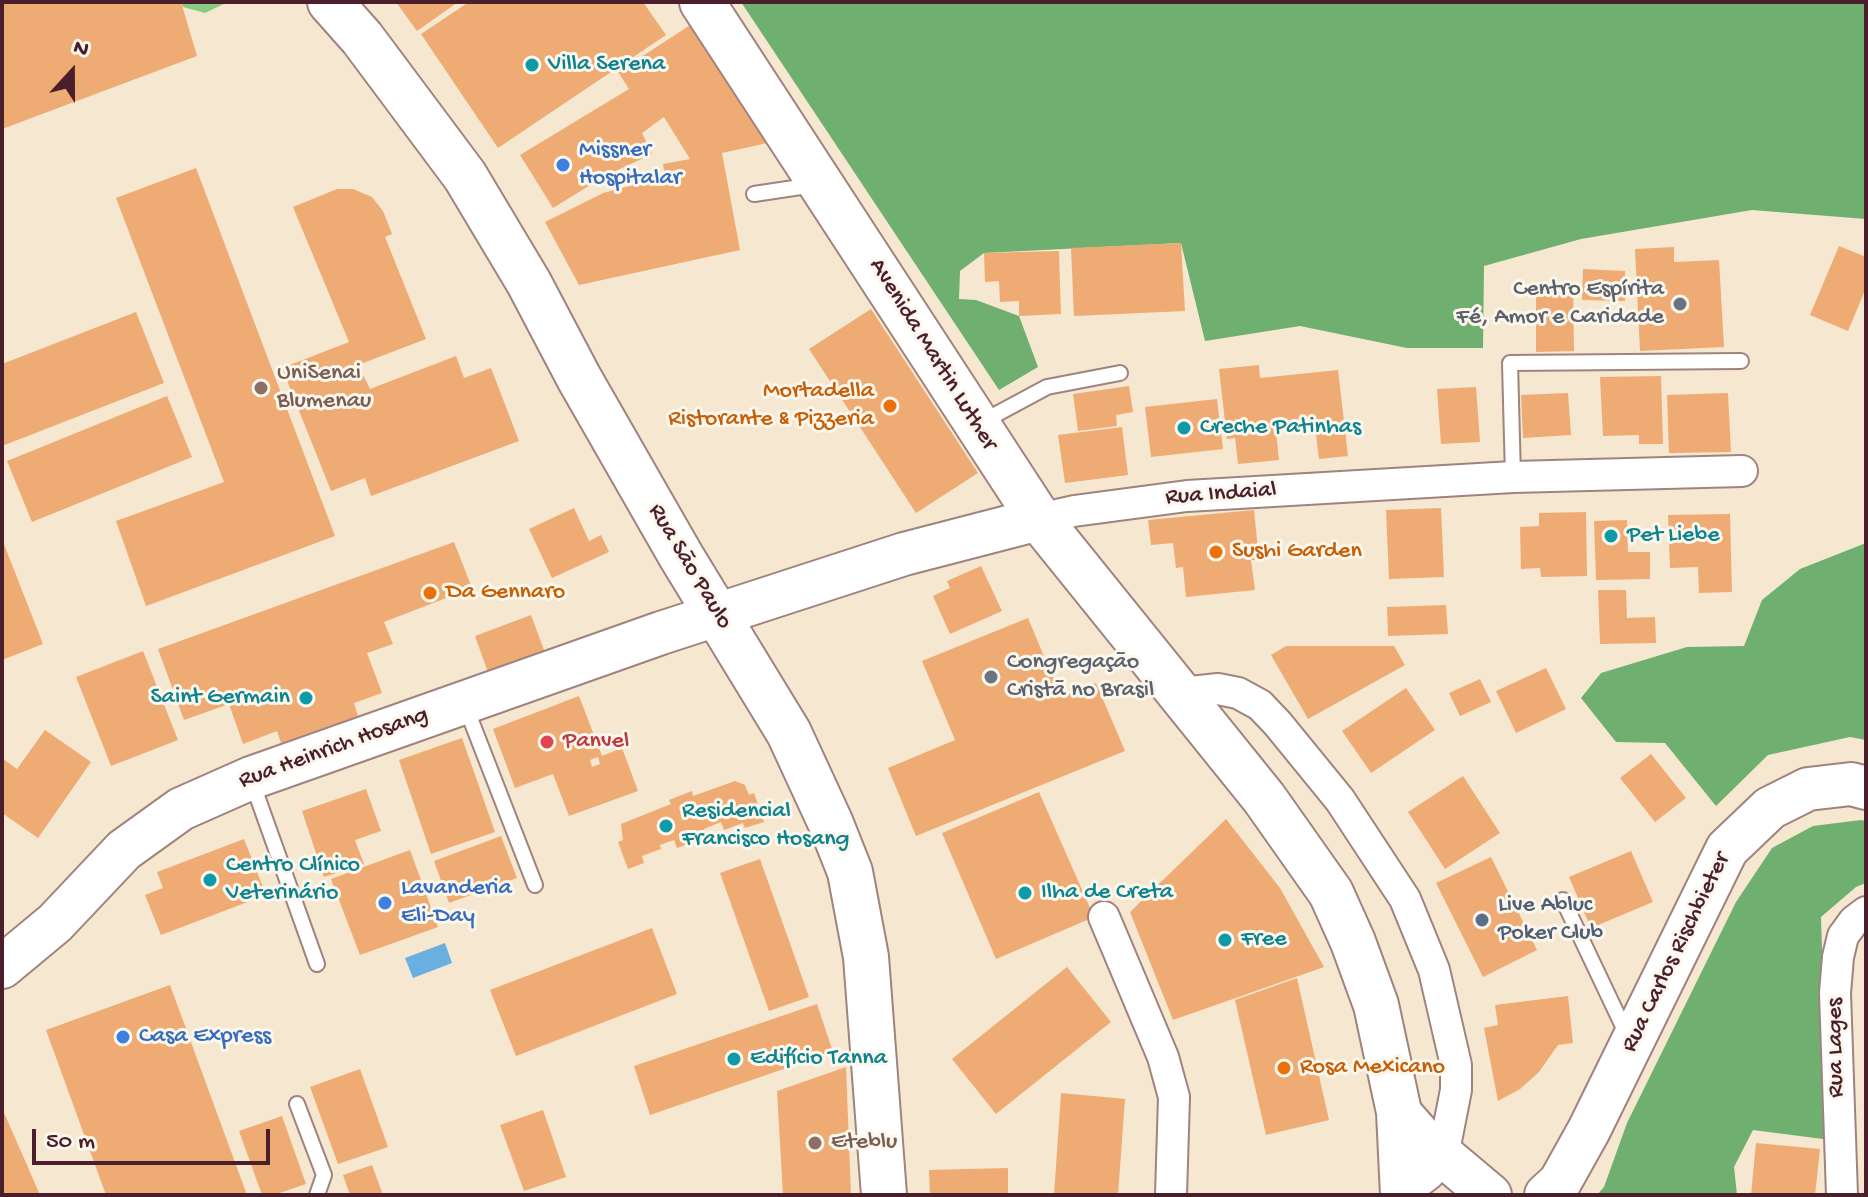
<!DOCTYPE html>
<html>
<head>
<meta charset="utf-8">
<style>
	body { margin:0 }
	#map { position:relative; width:1868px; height:1197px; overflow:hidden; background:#f5e7d0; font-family:"Gochi Hand",sans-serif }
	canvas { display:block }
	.frame { position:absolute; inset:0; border:4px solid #4a1f2b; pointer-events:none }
	.north { position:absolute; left:32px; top:32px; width:80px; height:80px; -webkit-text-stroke:6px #fbf7ec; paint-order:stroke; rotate:21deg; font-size:22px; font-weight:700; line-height:32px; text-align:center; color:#4a1f2b }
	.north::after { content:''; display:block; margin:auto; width:28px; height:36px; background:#4a1f2b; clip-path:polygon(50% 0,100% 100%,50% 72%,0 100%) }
	.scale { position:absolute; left:32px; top:1129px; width:238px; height:36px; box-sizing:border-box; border:4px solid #4a1f2b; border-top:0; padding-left:10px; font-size:24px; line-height:28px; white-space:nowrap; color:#4a1f2b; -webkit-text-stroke:6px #fbf7ec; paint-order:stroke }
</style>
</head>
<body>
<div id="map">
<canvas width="1868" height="1197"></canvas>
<div class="frame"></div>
<div class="north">N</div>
<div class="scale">50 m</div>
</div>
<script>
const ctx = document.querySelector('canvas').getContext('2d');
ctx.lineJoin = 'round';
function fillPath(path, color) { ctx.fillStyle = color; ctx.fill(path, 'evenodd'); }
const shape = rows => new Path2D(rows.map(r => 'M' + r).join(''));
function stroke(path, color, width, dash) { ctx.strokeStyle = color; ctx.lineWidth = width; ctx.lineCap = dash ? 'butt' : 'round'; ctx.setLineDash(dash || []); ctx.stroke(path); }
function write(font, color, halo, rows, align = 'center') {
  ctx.font = font + ' "Gochi Hand",sans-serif'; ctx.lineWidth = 6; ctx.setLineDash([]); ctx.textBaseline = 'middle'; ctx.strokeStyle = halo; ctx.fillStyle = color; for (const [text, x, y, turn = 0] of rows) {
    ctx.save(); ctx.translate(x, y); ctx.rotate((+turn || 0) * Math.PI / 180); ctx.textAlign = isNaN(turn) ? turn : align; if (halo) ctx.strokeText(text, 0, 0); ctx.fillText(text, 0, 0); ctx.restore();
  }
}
fillPath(shape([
	[181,2,228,2,205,13,183,7]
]), '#8acb82');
fillPath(shape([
	[741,2,1866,2,1866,219,1752,210,1581,239,1484,266,1483,348,1407,348,1300,326,1205,341,1181,243,984,253,960,271,959,299,976,300,1019,316,1038,367,999,390],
	[1866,543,1866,740,1850,737,1768,755,1716,806,1665,743,1616,742,1581,698,1601,673,1687,647,1744,646,1762,600,1800,569],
	[1861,820,1866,821,1866,883,1856,887,1821,917,1824,1016,1823,1139,1753,1130,1734,1167,1737,1195,1597,1195,1604,1187,1627,1123,1736,902,1772,848,1813,826]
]), '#6faf70');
fillPath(shape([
	[445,943,452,963,413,978,405,958]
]), '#69afdf');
fillPath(shape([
	[2,2,181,2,197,56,2,129],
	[396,2,458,2,417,31],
	[469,2,643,2,666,35,498,148,421,34],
	[695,22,772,142,722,153,740,250,579,285,545,222,603,193,665,177,663,164,690,159,664,117,642,133,652,154,605,176,553,208,520,155,629,89,618,72],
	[196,168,335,536,146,606,116,521,224,482,116,198],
	[337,189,353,189,372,197,383,211,392,234,385,237,426,339,358,365,370,389,456,356,464,378,491,368,519,441,371,496,365,478,331,491,282,368,349,342,293,207],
	[1181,243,1185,311,1074,316,1071,248],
	[1839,246,1866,257,1866,288,1848,331,1810,315],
	[1674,247,1674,262,1719,260,1724,347,1640,351,1635,249],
	[1059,251,1061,314,1019,316,1019,301,1000,302,999,281,985,282,984,253],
	[1583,269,1625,271,1625,301,1582,300],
	[1536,288,1573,288,1574,351,1536,352],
	[871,309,978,473,916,513,809,349],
	[136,312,164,383,2,446,2,364],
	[1259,365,1260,378,1338,370,1348,456,1319,459,1314,418,1275,422,1279,460,1238,464,1235,438,1227,439,1219,369],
	[1661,376,1663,444,1639,444,1639,435,1603,436,1600,377],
	[1129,386,1133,412,1116,415,1117,426,1078,431,1073,394],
	[1476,387,1480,442,1441,444,1437,389],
	[1568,393,1571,435,1523,438,1521,395],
	[1728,393,1731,452,1669,453,1667,395],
	[167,396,192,457,32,522,7,461],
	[1217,399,1223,449,1151,457,1145,407],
	[1122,427,1128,475,1065,483,1058,435],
	[574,508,589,541,601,535,609,552,552,578,529,529],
	[1441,508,1444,577,1389,579,1386,510],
	[1254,510,1259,560,1251,560,1255,590,1186,597,1183,567,1176,568,1173,543,1151,545,1148,520],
	[1586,512,1587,576,1541,577,1540,568,1521,569,1520,527,1539,526,1539,513],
	[1730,514,1732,592,1699,593,1698,567,1670,568,1668,515],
	[1627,520,1628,552,1650,552,1650,579,1596,580,1594,521],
	[2,539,43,644,2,660],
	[454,542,472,588,384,622,393,644,367,653,382,693,354,703,358,716,281,743,277,731,243,744,229,704,184,720,158,649],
	[981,566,1002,611,950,634,933,596,950,588,947,581],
	[1598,590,1626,590,1627,618,1655,617,1656,643,1600,644],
	[1446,605,1448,634,1388,636,1387,607],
	[531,615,547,658,490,678,475,636],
	[1028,618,1061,697,1096,683,1125,751,916,836,888,768,955,740,922,661],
	[1286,646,1394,646,1405,665,1308,719,1271,655],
	[143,651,178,740,111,766,76,677],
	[1546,668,1566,709,1516,733,1496,691],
	[1480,679,1491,702,1460,716,1449,693],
	[1406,688,1435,730,1371,773,1342,731],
	[579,696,602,756,622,748,638,791,569,816,553,774,515,788,493,729],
	[598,757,600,764,592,767,590,760],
	[45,730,91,762,38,838,2,813,2,758,17,769],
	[462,738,495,832,431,854,399,760],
	[1651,754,1686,798,1655,822,1620,778],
	[1463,776,1500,833,1445,869,1408,812],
	[735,781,745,785,749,795,754,793,764,822,745,828,743,823,724,830,721,822,704,829,707,837,677,848,674,840,660,845,661,849,642,856,644,863,628,869,618,842,623,840,621,824,671,804,669,800,692,791,693,796],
	[366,789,381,831,355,840,364,864,324,877,302,811],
	[1039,792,1094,917,996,959,942,833],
	[1226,819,1280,888,1324,967,1173,1020,1130,912],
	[501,836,517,878,449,903,434,861],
	[244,839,266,895,161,935,145,895,163,888,157,872],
	[410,850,438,927,360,955,331,879],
	[1631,851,1653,902,1591,928,1569,877],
	[1491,857,1537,950,1483,977,1436,883],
	[760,859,809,997,769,1011,720,873],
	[652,928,677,994,516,1056,490,990],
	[1067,967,1111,1022,996,1114,952,1059],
	[1297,978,1329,1120,1266,1135,1235,1000],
	[170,985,247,1195,106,1195,46,1030],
	[1568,996,1573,1043,1558,1045,1539,1072,1520,1089,1498,1101,1484,1028,1498,1025,1495,1005],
	[817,1004,833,1052,650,1115,634,1066],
	[846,1067,851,1195,783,1195,777,1091],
	[360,1069,388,1147,338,1164,310,1087],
	[1061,1093,1125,1099,1118,1195,1054,1195],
	[2,1108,40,1195,2,1195],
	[543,1110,566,1177,524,1191,500,1125],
	[282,1116,306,1184,274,1195,262,1195,239,1131],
	[1756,1143,1820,1149,1815,1195,1751,1195],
	[372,1165,383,1195,350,1195,343,1175],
	[1008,1168,1008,1195,930,1195,929,1170]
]), '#efab74');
const lane = shape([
	[754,194,814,185],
	[980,423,1047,387,1120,373],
	[1513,477,1510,363,1741,361],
	[465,705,535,885],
	[252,782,317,964],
	[1563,900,1628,1037],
	[297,1104,324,1175,317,1195]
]);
const street = shape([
	[1039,519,1074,511,1187,496,1513,477,1742,471],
	[1182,693,1218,689,1238,693,1260,705,1278,724,1340,800,1405,899,1434,970,1456,1065,1456,1090,1443,1156,1429,1174,1403,1194],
	[1104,917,1163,1057,1174,1097,1171,1195],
	[1842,1195,1835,993,1838,957,1843,936,1854,921,1866,912]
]);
const secondary = shape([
	[2,967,55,923,124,850,181,809,251,778,661,633,904,554,1039,519],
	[1399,1112,1421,1137,1490,1195],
	[1546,1195,1560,1182,1589,1130,1727,849,1770,808,1808,789,1851,784,1866,788]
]);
const primary = shape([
	[330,2,362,38,465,176,529,283,579,378,681,556,789,733,831,824,850,872,866,957,884,1195],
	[702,2,1039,519,1264,798,1331,893,1353,942,1376,1005,1399,1112,1403,1195]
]);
stroke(lane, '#a0837e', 18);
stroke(street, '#a0837e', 34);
stroke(secondary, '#a0837e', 46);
stroke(primary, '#a0837e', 48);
stroke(lane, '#fff', 14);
stroke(street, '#fff', 30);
stroke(secondary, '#fff', 42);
stroke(primary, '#fff', 44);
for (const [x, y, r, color] of [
	[532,65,8,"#0f9aa8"],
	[563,165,8,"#3f7fe0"],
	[1680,304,8,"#6b7280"],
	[261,388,8,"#8d6e63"],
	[890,406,8,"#e8710a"],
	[1184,428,8,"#0f9aa8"],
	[1611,536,8,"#0f9aa8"],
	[1216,552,8,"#e8710a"],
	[430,593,8,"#e8710a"],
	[991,677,8,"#6b7280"],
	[306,698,8,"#0f9aa8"],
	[547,742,8,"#e0444e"],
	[666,826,8,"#0f9aa8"],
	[210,880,8,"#0f9aa8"],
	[1025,893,8,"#0f9aa8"],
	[385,903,8,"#3f7fe0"],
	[1482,920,8,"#5c6f8a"],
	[1225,940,8,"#0f9aa8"],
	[123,1037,8,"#3f7fe0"],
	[734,1059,8,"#0f9aa8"],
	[1284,1068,8,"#e8710a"],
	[815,1143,8,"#8d6e63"]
]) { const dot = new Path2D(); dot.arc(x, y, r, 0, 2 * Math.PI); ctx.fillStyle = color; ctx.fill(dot); stroke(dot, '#fbf7ec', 3); }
write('24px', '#0d838f', '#fbf7ec', [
	["Villa Serena",548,65],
	["Creche Patinhas",1200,428],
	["Pet Liebe",1627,536],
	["Saint Germain",290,698,"right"],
	["Residencial",682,812],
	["Francisco Hosang",682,840],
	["Centro Clínico",226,866],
	["Veterinário",226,894],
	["Ilha de Creta",1041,893],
	["Free",1241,940],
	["Edifício Tanna",750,1059]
], 'left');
write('24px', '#366cbe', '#fbf7ec', [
	["Missner",579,151],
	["Hospitalar",579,179],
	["Lavanderia",401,889],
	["Eli-Day",401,917],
	["Casa Express",139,1037]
], 'left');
write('24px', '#5b616d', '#fbf7ec', [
	["Centro Espírita",1664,290],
	["Fé, Amor e Caridade",1664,318],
	["Congregação",1007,663,"left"],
	["Cristã no Brasil",1007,691,"left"]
], 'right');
write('24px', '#4a1f2b', '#fbf7ec', [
	["Avenida Martin Luther",932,355,58],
	["Rua Indaial",1221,495,-4],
	["Rua São Paulo",689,567,59],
	["Rua Heinrich Hosang",334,749,-20],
	["Rua Carlos Rischbieter",1677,953,-64],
	["Rua Lages",1837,1048,-91]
]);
write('24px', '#785e54', '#fbf7ec', [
	["UniSenai",277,374],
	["Blumenau",277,402],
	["Eteblu",831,1143]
], 'left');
write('24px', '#c56008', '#fbf7ec', [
	["Mortadella",874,392,"right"],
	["Ristorante & Pizzeria",874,420,"right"],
	["Sushi Garden",1232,552],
	["Da Gennaro",446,593],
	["Rosa Mexicano",1300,1068]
], 'left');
write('24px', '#be3a42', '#fbf7ec', [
	["Panvel",563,742]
], 'left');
write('24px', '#4e5e75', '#fbf7ec', [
	["Live Abluc",1498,906],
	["Poker Club",1498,934]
], 'left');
</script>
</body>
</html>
